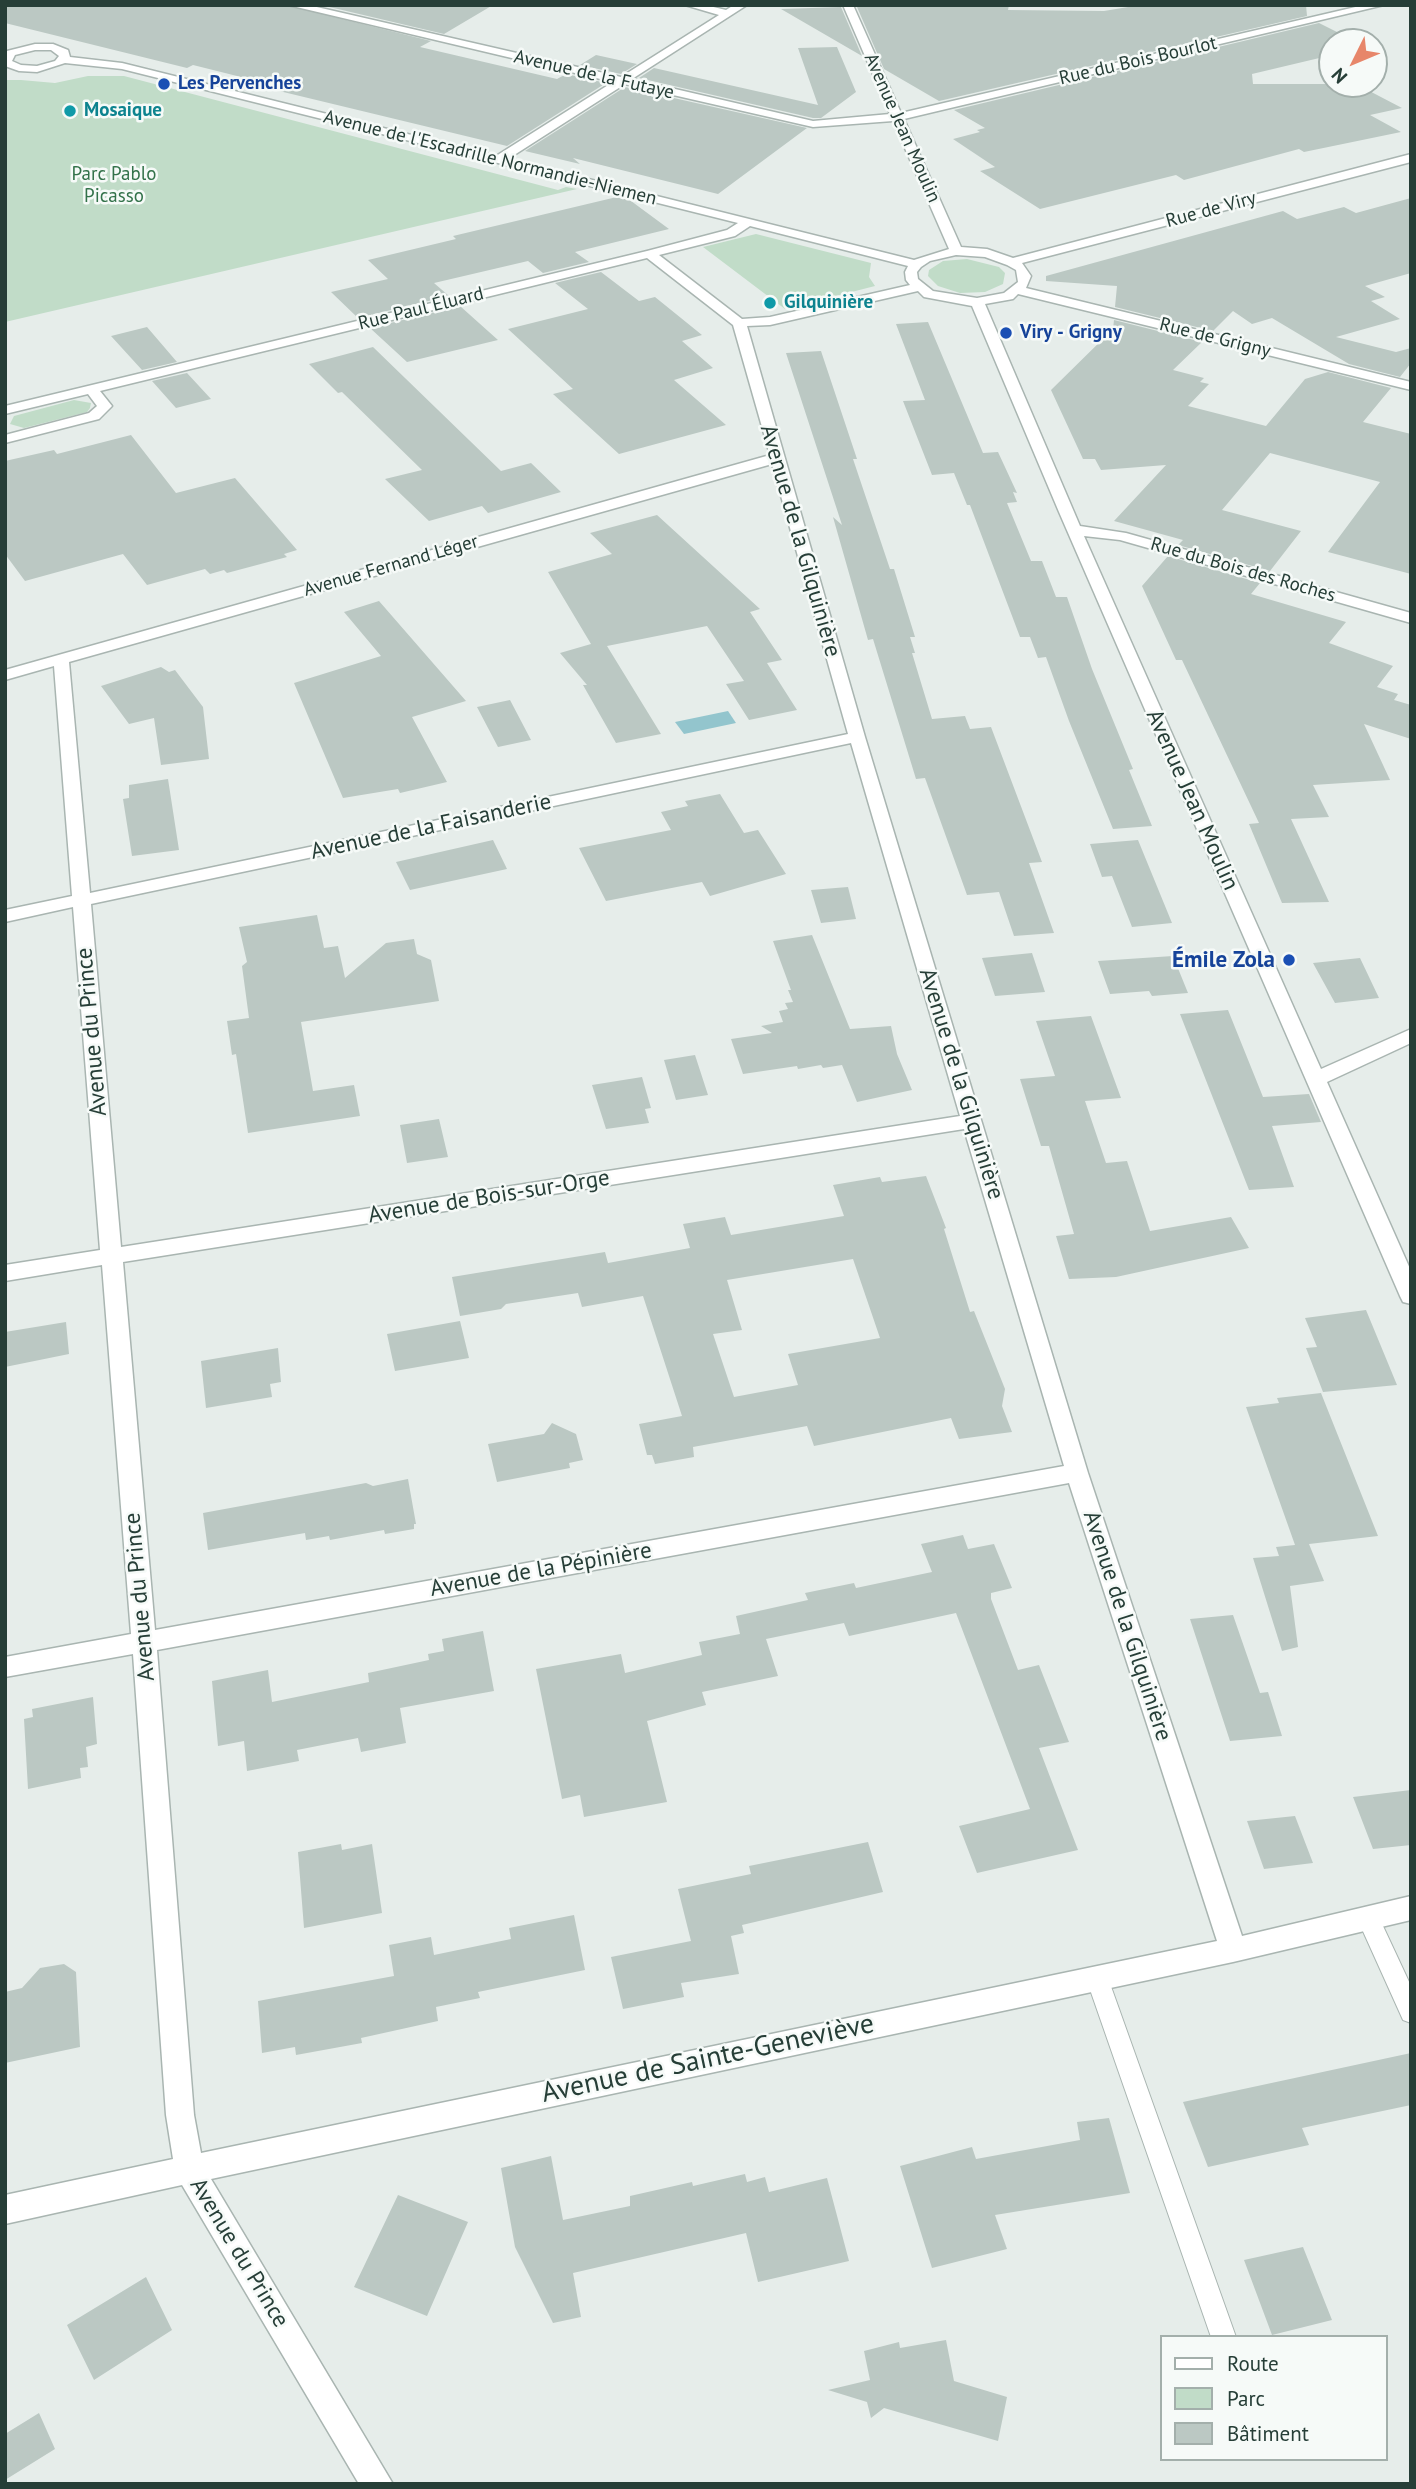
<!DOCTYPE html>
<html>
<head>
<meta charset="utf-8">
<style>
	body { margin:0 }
	#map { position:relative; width:1416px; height:2489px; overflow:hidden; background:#e6edea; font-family:"PT Sans",sans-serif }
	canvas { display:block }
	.frame { position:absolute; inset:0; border:7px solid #263e37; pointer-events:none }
	.legend { position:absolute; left:1160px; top:2335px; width:228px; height:126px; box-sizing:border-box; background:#f6faf8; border:2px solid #a3afab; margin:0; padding:9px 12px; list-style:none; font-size:21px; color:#263e37 }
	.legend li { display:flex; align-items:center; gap:14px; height:35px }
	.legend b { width:35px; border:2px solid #a3afab }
	.north { position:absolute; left:1318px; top:28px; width:70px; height:70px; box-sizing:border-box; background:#f6faf8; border:2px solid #a3afab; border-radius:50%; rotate:227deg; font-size:19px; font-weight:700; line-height:28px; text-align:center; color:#263e37 }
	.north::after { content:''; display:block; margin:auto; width:24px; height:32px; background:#e7866a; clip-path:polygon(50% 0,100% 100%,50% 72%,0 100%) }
</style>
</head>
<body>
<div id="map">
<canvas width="1416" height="2489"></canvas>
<div class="frame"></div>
<ul class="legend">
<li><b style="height:9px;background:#fff"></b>Route</li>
<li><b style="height:19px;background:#c1dcc8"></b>Parc</li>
<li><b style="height:19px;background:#bbc8c3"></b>Bâtiment</li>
</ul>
<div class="north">N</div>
</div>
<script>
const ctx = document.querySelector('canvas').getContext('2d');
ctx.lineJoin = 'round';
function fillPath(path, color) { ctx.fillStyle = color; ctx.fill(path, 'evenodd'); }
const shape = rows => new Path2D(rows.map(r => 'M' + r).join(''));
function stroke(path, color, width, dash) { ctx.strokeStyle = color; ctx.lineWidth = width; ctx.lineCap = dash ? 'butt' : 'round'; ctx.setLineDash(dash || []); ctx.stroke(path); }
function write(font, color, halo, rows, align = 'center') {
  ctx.font = font + ' "PT Sans",sans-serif'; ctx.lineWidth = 5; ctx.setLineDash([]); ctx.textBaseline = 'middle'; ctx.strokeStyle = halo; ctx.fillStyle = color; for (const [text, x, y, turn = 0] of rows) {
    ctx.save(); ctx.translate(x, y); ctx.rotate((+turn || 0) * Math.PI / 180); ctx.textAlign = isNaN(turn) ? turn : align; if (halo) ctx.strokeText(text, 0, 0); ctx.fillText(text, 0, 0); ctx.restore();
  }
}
fillPath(shape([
	[88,76,124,76,558,190,566,187,577,189,5,322,5,82,7,80,21,80,55,83],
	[756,234,871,263,869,277,875,286,785,309,703,247],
	[967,259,999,267,1005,273,1003,284,985,292,960,293,938,286,928,276,929,270,943,261],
	[74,400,91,403,90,408,87,412,24,428,10,424,14,416]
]), '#c1dcc8');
fillPath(shape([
	[728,711,736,723,684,734,675,722]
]), '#93c5cd');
fillPath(shape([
	[5,5,286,5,431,41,420,47,557,79,566,74,606,83,507,146,275,90,281,87,193,65,187,68,5,23],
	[321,5,493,5,444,34],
	[887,5,1009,5,1008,10,1104,11,1140,5,1306,5,1307,16,939,101,884,69,857,7],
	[841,7,862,56,781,9],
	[1319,23,1357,42,1332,42,1332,55,1252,74,1253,84,1356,84,1402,108,1370,115,1401,132,1304,152,1299,149,1184,180,1176,175,1040,209,980,171,995,167,953,139,980,132,977,130,985,128,954,110],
	[837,47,856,92,821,118,813,118,639,78,654,68,818,105,798,48],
	[596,55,637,64,621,74,580,65],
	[625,87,807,128,718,194,573,158,580,164,525,151],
	[621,196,627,198,669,229,575,252,589,262,543,273,528,261,434,283,449,296,358,318,331,292,388,279,368,260,456,239,453,236],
	[1411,198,1411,273,1365,286,1385,297,1371,301,1400,319,1336,337,1396,352,1411,348,1411,363,1400,377,1349,364,1272,318,1252,324,1233,311,1213,331,1115,307,1117,286,1046,281,1046,276,1283,211,1297,219,1344,207,1356,213],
	[601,272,639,301,655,297,702,335,682,341,713,368,674,380,726,425,619,454,553,394,573,389,508,329,588,309,555,283],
	[460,306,498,340,407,362,370,328],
	[1114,320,1202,342,1173,370,1204,378,1200,382,1209,384,1188,406,1266,426,1305,379,1328,372,1391,388,1363,422,1411,434,1411,574,1328,552,1380,482,1270,453,1222,510,1301,531,1270,571,1178,545,1183,540,1114,521,1166,465,1101,470,1095,459,1083,459,1051,390,1113,329],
	[928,322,983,453,998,452,1017,493,1013,492,1017,502,1007,503,1031,561,1042,561,1056,597,1067,597,1092,669,1133,769,1129,770,1152,826,1113,829,1069,721,1046,657,1038,658,1030,637,1020,637,970,505,967,505,954,473,932,475,903,401,925,400,896,324],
	[147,327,177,362,142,370,111,336],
	[373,347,501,471,531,463,561,492,488,513,482,506,429,521,385,479,422,470,342,392,338,393,309,364],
	[821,351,857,459,853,459,890,569,894,569,915,637,910,637,915,653,912,653,932,719,965,716,970,729,991,727,1042,862,1029,863,1054,933,1014,936,999,892,967,895,925,778,916,779,873,639,868,640,833,517,842,525,786,353],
	[187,373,211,399,176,408,152,381],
	[131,435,176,493,235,478,297,550,284,554,287,557,227,573,224,570,210,574,205,569,147,585,123,554,25,581,5,554,5,461,54,450,57,454],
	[657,515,760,609,750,612,782,660,767,663,797,710,749,720,726,684,744,681,707,626,607,646,661,734,616,743,583,685,587,685,560,653,591,644,548,572,612,554,590,533],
	[1168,556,1260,583,1251,594,1346,622,1329,643,1393,666,1377,687,1398,694,1394,700,1411,705,1411,739,1364,724,1390,780,1313,785,1329,817,1291,819,1329,902,1282,903,1249,824,1259,823,1182,660,1176,660,1142,586],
	[379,601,466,701,412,717,447,782,400,793,398,789,343,798,294,683,381,656,344,612],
	[161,667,169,672,175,670,203,707,209,759,161,765,154,718,129,724,101,686],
	[510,700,531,740,498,747,477,707],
	[168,779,179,850,132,856,123,799,129,798,129,785],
	[720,794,744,833,758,830,786,874,710,896,702,882,606,901,579,848,671,830,661,812,688,806,685,801],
	[493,840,507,869,410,890,396,862],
	[1138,840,1172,923,1132,927,1112,876,1102,877,1090,844],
	[848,887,856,919,821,923,811,890],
	[317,915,324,948,338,946,345,978,386,943,414,939,417,954,431,960,439,1001,301,1022,313,1091,354,1085,360,1116,248,1133,236,1054,232,1055,227,1021,249,1018,242,966,247,962,239,927],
	[812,935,850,1029,891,1026,897,1054,912,1090,857,1102,842,1065,823,1068,821,1065,798,1069,797,1066,743,1074,731,1039,772,1033,761,1026,783,1022,779,1011,788,1009,785,1003,793,1002,788,990,791,990,773,941],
	[1032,953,1045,992,995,996,982,958],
	[1173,956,1188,993,1152,996,1149,991,1110,994,1098,961],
	[1360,958,1379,998,1335,1003,1313,963],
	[1228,1010,1263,1097,1309,1094,1321,1122,1272,1126,1294,1187,1249,1190,1180,1014],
	[1091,1016,1121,1098,1085,1101,1106,1163,1127,1161,1150,1231,1231,1217,1249,1248,1116,1277,1069,1279,1056,1236,1074,1234,1049,1146,1041,1146,1020,1079,1055,1076,1036,1021],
	[695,1055,708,1095,676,1100,664,1060],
	[642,1077,651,1108,645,1109,649,1123,606,1129,592,1085],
	[439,1119,448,1157,407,1163,400,1125],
	[926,1176,946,1228,944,1229,970,1312,974,1311,1005,1389,1002,1406,1012,1432,959,1439,951,1418,814,1446,807,1426,693,1447,694,1457,655,1464,652,1455,647,1455,639,1424,682,1416,643,1296,582,1307,578,1293,506,1304,501,1309,460,1316,452,1277,605,1252,608,1263,690,1248,683,1224,725,1217,731,1235,844,1216,833,1185,880,1177,882,1182],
	[853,1259,880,1338,788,1354,798,1385,734,1397,713,1334,742,1330,727,1280],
	[1366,1310,1397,1385,1323,1392,1306,1348,1317,1347,1305,1318],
	[460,1321,469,1358,395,1371,387,1334],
	[66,1322,69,1354,5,1367,5,1332],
	[278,1348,281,1382,270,1384,272,1397,206,1408,201,1361],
	[1321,1393,1378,1536,1309,1544,1324,1581,1290,1586,1298,1647,1282,1651,1253,1558,1279,1556,1276,1547,1295,1545,1246,1407,1279,1403,1277,1398],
	[552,1423,576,1434,583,1460,569,1463,570,1468,497,1482,488,1444,544,1434],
	[408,1479,416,1524,414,1524,414,1529,385,1534,384,1530,330,1540,329,1536,306,1540,305,1533,208,1550,203,1513,366,1483,373,1486],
	[963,1535,968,1549,994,1544,1012,1588,991,1593,991,1599,1018,1670,1039,1665,1069,1742,1039,1748,1078,1850,977,1873,959,1826,1030,1809,956,1613,849,1636,844,1623,766,1639,778,1676,702,1692,706,1705,647,1721,667,1802,584,1817,580,1795,562,1799,536,1669,621,1654,625,1673,702,1655,699,1642,740,1634,736,1616,808,1600,805,1593,854,1583,856,1588,932,1572,921,1544],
	[1233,1615,1260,1693,1268,1692,1282,1736,1230,1741,1190,1619],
	[483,1631,494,1691,400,1708,406,1743,361,1752,358,1738,297,1750,299,1761,247,1771,244,1741,218,1746,212,1681,268,1670,272,1702,369,1682,368,1673,429,1660,428,1654,444,1651,442,1639],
	[93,1697,97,1744,86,1747,88,1767,80,1768,81,1778,28,1789,24,1719,33,1717,32,1709],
	[1411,1790,1411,1845,1373,1849,1353,1797],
	[1295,1816,1313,1863,1264,1869,1247,1821],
	[868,1842,883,1892,742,1925,744,1933,731,1936,739,1974,681,1983,684,1997,623,2009,611,1957,691,1941,678,1889,751,1874,749,1866],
	[341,1844,342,1850,372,1844,382,1913,304,1928,298,1852],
	[574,1915,585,1970,478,1992,480,1998,436,2007,438,2021,361,2038,362,2043,296,2055,295,2047,262,2053,258,2001,394,1976,389,1945,431,1937,434,1955,511,1939,509,1928],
	[64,1964,76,1972,80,2047,5,2063,5,1992,22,1988,40,1968],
	[1411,2053,1411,2105,1302,2128,1309,2145,1208,2167,1183,2102],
	[1109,2118,1130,2193,995,2215,1007,2249,932,2268,900,2166,972,2147,976,2159,1080,2140,1077,2122],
	[551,2156,563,2220,630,2206,630,2196,692,2182,693,2186,745,2174,747,2182,765,2177,769,2192,827,2178,849,2261,758,2282,746,2233,573,2273,581,2317,553,2323,515,2247,501,2168],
	[398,2195,468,2222,427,2316,354,2287],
	[1303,2247,1332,2320,1272,2335,1244,2260],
	[146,2277,172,2330,94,2380,67,2325],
	[946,2340,954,2381,1007,2397,998,2441,884,2408,871,2418,867,2402,828,2390,870,2380,864,2351,899,2342,900,2348],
	[39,2413,55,2449,5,2480,5,2434]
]), '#bbc8c3');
const lane = shape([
	[1368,1908,1376,1911,1411,1986,1411,2023,1403,2020,1357,1918,1360,1911,1368,1908],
	[1097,1967,1105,1971,1108,1978,1236,2337,1211,2337,1086,1978,1089,1971,1097,1967]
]);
const street = shape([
	[288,5,308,5,621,77,719,15,685,5,705,5,726,10,734,5,747,5,632,79,813,121,890,114,843,5,853,5,901,113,1364,5,1384,5,904,119,961,247,987,249,1013,258,1411,154,1411,162,1022,263,1031,276,1026,288,1411,382,1411,390,1018,294,1013,299,985,304,1080,526,1126,533,1411,613,1411,623,1120,540,1084,536,1321,1069,1411,1029,1411,1043,1327,1082,1411,1271,1411,1304,1403,1302,1400,1296,1059,512,972,306,924,297,918,291,770,325,747,326,865,737,1088,1473,1242,1936,1411,1896,1411,1920,1233,1962,211,2179,393,2484,359,2484,182,2185,5,2224,5,2195,173,2159,166,2115,133,1654,5,1677,5,1657,131,1634,102,1265,5,1281,5,1265,100,1250,73,907,5,922,5,910,72,896,54,666,5,680,5,670,770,455,733,325,647,258,100,391,112,406,99,419,5,443,5,435,89,413,97,406,88,394,5,414,5,406,647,251,727,230,738,223,122,69,65,63,37,72,19,71,5,66,7,51,35,44,53,44,68,50,70,57,122,63,496,156,613,82,288,5],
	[35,50,51,50,59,56,55,61,37,66,21,65,12,61,15,55,35,50],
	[625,84,813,127,893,121,949,249,914,260,508,159,625,84],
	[750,226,908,266,905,272,906,280,910,285,770,317,742,319,659,255,735,236,750,226],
	[956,255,985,257,1007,265,1016,270,1018,282,1004,293,977,298,933,291,918,279,917,272,921,267,930,261,956,255],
	[772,464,848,734,90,893,69,662,772,464],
	[851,743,960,1116,121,1247,91,904,851,743],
	[964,1129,1064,1466,155,1630,123,1262,964,1129],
	[1069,1483,1217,1941,201,2153,194,2115,157,1650,1069,1483]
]);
stroke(lane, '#a9b5b1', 2);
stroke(street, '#a9b5b1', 3);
fillPath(lane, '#fff');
fillPath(street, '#fff');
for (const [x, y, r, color] of [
	[164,84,7,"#1a4fb4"],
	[70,111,7,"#0f9aa8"],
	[770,303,7,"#0f9aa8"],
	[1006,333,7,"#1a4fb4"],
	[1289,960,7,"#1a4fb4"]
]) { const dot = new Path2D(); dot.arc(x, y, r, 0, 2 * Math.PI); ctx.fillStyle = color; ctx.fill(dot); stroke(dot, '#f6faf8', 2.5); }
write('19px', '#263e37', '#f6faf8', [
	["Rue du Bois Bourlot",1138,61,-13],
	["Avenue de la Futaye",594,75,13],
	["Avenue Jean Moulin",902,128,66],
	["Avenue de l'Escadrille Normandie-Niemen",490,158,14],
	["Rue de Viry",1211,210,-15],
	["Rue Paul Éluard",421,309,-14],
	["Rue de Grigny",1215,338,14],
	["Avenue Fernand Léger",391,566,-16],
	["Rue du Bois des Roches",1243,570,16]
]);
write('bold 19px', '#164399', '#f6faf8', [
	["Les Pervenches",178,84],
	["Viry - Grigny",1020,333]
], 'left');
write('bold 19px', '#0d838f', '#f6faf8', [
	["Mosaique",84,111],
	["Gilquinière",784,303]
], 'left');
write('19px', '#33724a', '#f6faf8', [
	["Parc Pablo",114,175],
	["Picasso",114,197]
]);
write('23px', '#263e37', '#f6faf8', [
	["Avenue de la Gilquinière",800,541,74],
	["Avenue Jean Moulin",1192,800,66],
	["Avenue de la Faisanderie",431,827,-12],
	["Avenue du Prince",92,1032,-95],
	["Avenue de la Gilquinière",961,1084,73],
	["Avenue de Bois-sur-Orge",489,1197,-9],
	["Avenue de la Pépinière",541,1570,-10],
	["Avenue du Prince",140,1597,-95],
	["Avenue de la Gilquinière",1127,1626,72],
	["Avenue du Prince",239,2253,59]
]);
write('bold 23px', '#164399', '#f6faf8', [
	["Émile Zola",1275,960]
], 'right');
write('28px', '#263e37', '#f6faf8', [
	["Avenue de Sainte-Geneviève",708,2059,-12]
]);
</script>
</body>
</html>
